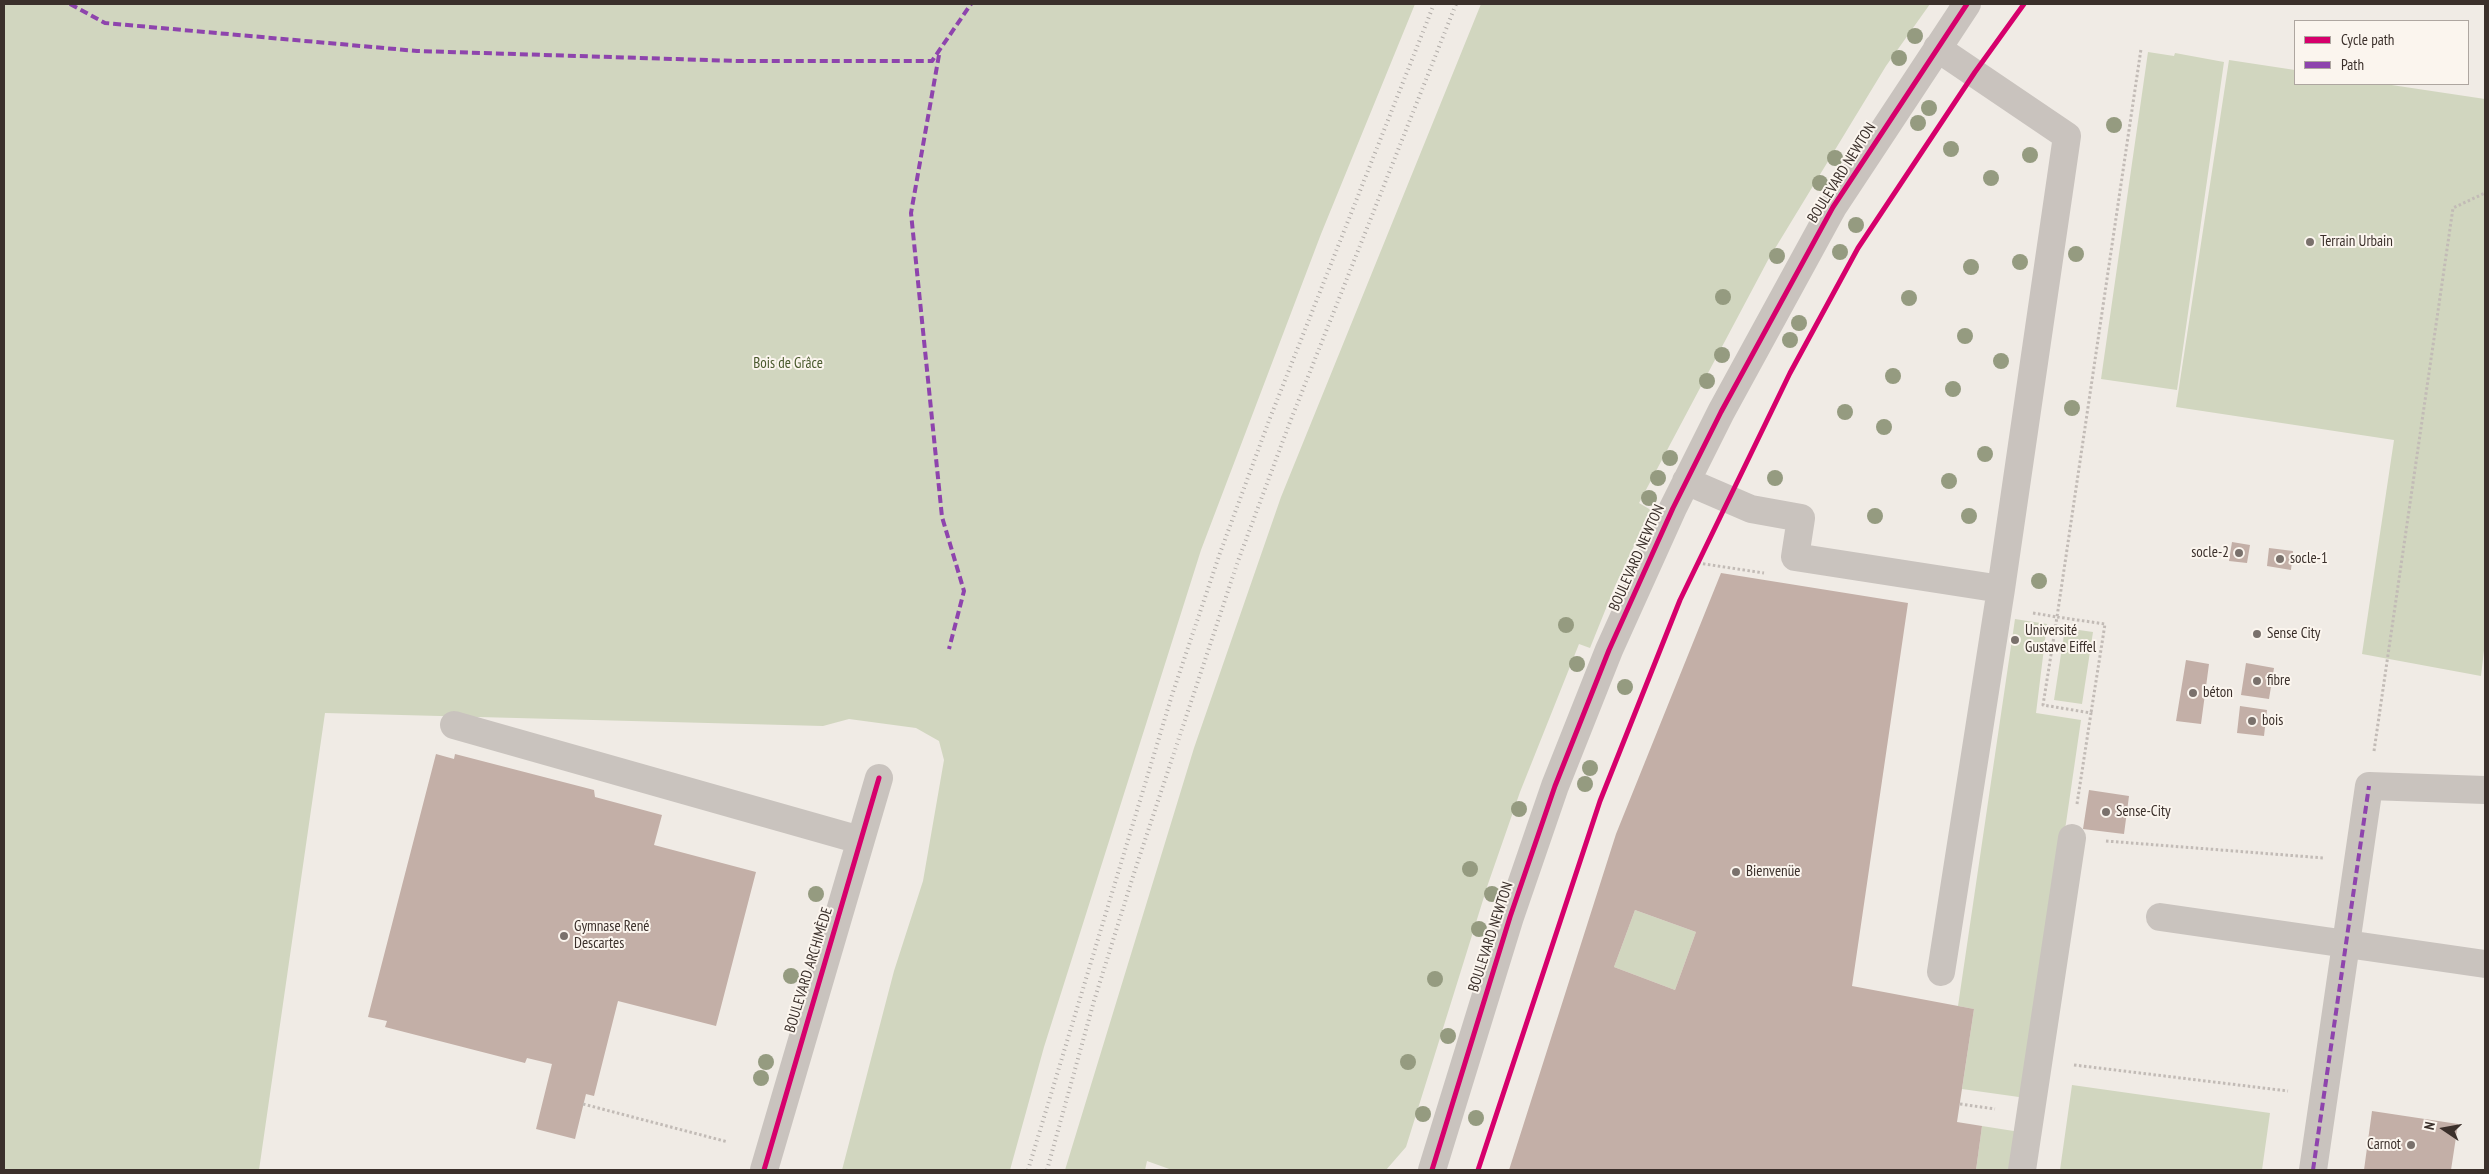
<!DOCTYPE html>
<html>
<head>
<meta charset="utf-8">
<style>
	body { margin:0 }
	#map { position:relative; width:2489px; height:1174px; overflow:hidden; background:#f0ebe5; font-family:"PT Sans Narrow",sans-serif }
	canvas { display:block }
	.frame { position:absolute; inset:0; border:5px solid #3b302b; pointer-events:none }
	.legend { position:absolute; left:2294px; top:20px; width:175px; height:65px; box-sizing:border-box; background:#fbf5ee; border:1px solid #aea6a0; margin:0; padding:6px 9px; list-style:none; font-size:15px; color:#3b302b }
	.legend li { display:flex; align-items:center; gap:10px; height:25px }
	.legend b { width:25px; border:1px solid #aea6a0 }
	.north { position:absolute; left:2419px; top:1104px; width:50px; height:50px; -webkit-text-stroke:4px #fbf5ee; paint-order:stroke; rotate:282deg; font-size:14px; font-weight:700; line-height:20px; text-align:center; color:#3b302b }
	.north::after { content:''; display:block; margin:auto; width:18px; height:22px; background:#3b302b; clip-path:polygon(50% 0,100% 100%,50% 72%,0 100%) }
</style>
</head>
<body>
<div id="map">
<canvas width="2489" height="1174"></canvas>
<div class="frame"></div>
<ul class="legend">
<li><b style="height:6px;background:#d6006c"></b>Cycle path</li>
<li><b style="height:6px;background:#8e44ad"></b>Path</li>
</ul>
<div class="north">N</div>
</div>
<script>
const ctx = document.querySelector('canvas').getContext('2d');
ctx.lineJoin = 'round';
function fillPath(path, color) { ctx.fillStyle = color; ctx.fill(path, 'evenodd'); }
const shape = rows => new Path2D(rows.map(r => 'M' + r).join(''));
function stroke(path, color, width, dash) { ctx.strokeStyle = color; ctx.lineWidth = width; ctx.lineCap = dash ? 'butt' : 'round'; ctx.setLineDash(dash || []); ctx.stroke(path); }
function write(font, color, halo, rows, align = 'center') {
  ctx.font = font + ' "PT Sans Narrow",sans-serif'; ctx.lineWidth = 4; ctx.setLineDash([]); ctx.textBaseline = 'middle'; ctx.strokeStyle = halo; ctx.fillStyle = color; for (const [text, x, y, turn = 0] of rows) {
    ctx.save(); ctx.translate(x, y); ctx.rotate((+turn || 0) * Math.PI / 180); ctx.textAlign = isNaN(turn) ? turn : align; if (halo) ctx.strokeText(text, 0, 0); ctx.fillText(text, 0, 0); ctx.restore();
  }
}
fillPath(shape([
	[4,4,1415,4,1321,234,1201,550,1044,1047,1010,1170,842,1170,894,971,923,881,944,760,939,741,916,728,849,719,823,726,325,713,259,1170,4,1170],
	[1481,4,1930,4,1886,66,1768,260,1639,503,1651,510,1615,586,1590,648,1579,644,1520,792,1488,884,1406,1147,1386,1170,1172,1170,1147,1161,1145,1170,1065,1170,1194,748,1281,497],
	[2148,52,2174,56,2175,53,2224,62,2177,390,2101,379],
	[2229,60,2295,70,2295,84,2385,84,2485,99,2485,642,2481,676,2362,654,2394,440,2176,407],
	[2015,619,2047,624,2036,713,2081,720,2026,1098,1962,1089,1974,1009,1958,1006],
	[2065,628,2093,632,2082,704,2054,700],
	[1635,910,1696,932,1675,990,1614,967],
	[2072,1085,2270,1113,2262,1170,2060,1170],
	[1982,1126,2020,1132,2015,1170,1976,1170]
]), '#d1d6bf');
fillPath(shape([
	[2232,542,2250,545,2247,563,2229,561],
	[2269,548,2293,551,2291,570,2267,566],
	[1721,573,1908,603,1852,986,1974,1009,1957,1122,1982,1126,1976,1170,1509,1170,1616,834],
	[1635,910,1696,932,1675,990,1614,967],
	[2186,660,2209,664,2201,724,2176,721],
	[2246,663,2274,668,2269,699,2241,695],
	[2240,706,2267,710,2264,736,2237,733],
	[436,754,454,759,455,754,594,790,595,797,662,815,654,845,756,872,716,1026,618,1001,594,1096,586,1094,575,1139,536,1129,552,1064,527,1058,525,1063,385,1027,387,1021,368,1017],
	[2089,790,2129,796,2124,834,2083,829],
	[2372,1111,2458,1124,2451,1170,2364,1170]
]), '#c3afa7');
stroke(shape([
	[1698,563,1764,573],
	[2033,613,2057,617,2141,49],
	[2374,751,2453,208,2485,193],
	[2077,804,2091,713,2043,705,2057,617,2105,624,2091,713],
	[2106,841,2324,858],
	[2074,1065,2288,1091],
	[583,1104,728,1142],
	[1960,1104,1995,1109]
]), '#c2bbb6', 3, [2.5, 2.5]);
stroke(shape([
	[1686,481,1751,509,1801,518,1795,557,2001,589,2067,136,1937,48],
	[454,725,860,840],
	[2160,917,2485,964],
	[1941,972,2001,589],
	[764,1170,879,778],
	[1432,1170,1510,917,1555,786,1609,650,1673,508,1721,412,1833,207,1967,4],
	[2022,1170,2072,838],
	[2313,1170,2369,786,2485,790]
]), '#c9c3be', 28);
stroke(shape([
	[1028,1170,1172,695,1220,553,1270,418,1434,4],
	[1047,1170,1094,1001,1135,870,1238,561,1290,422,1456,4]
]), '#b1aca8', 4, [1, 4]);
stroke(shape([
	[70,4,105,23,417,51,739,61,932,61,971,4],
	[939,55,911,213,942,517,964,591,949,649],
	[2313,1170,2369,786]
]), '#8e44ad', 4, [8, 4]);
stroke(shape([
	[764,1170,879,778],
	[1432,1170,1510,917,1555,786,1609,650,1673,508,1721,412,1833,207,1967,4],
	[1478,1170,1600,801,1680,600,1790,373,1858,248,1975,72,2024,4]
]), '#d6006c', 5);
ctx.fillStyle = '#959b80';
for (const [x, y] of [
	[1915,36],
	[1899,58],
	[1929,108],
	[1918,123],
	[2114,125],
	[1951,149],
	[2030,155],
	[1835,158],
	[1991,178],
	[1820,183],
	[1856,225],
	[1840,252],
	[2076,254],
	[1777,256],
	[2020,262],
	[1971,267],
	[1723,297],
	[1909,298],
	[1799,323],
	[1965,336],
	[1790,340],
	[1722,355],
	[2001,361],
	[1893,376],
	[1707,381],
	[1953,389],
	[2072,408],
	[1845,412],
	[1884,427],
	[1985,454],
	[1670,458],
	[1658,478],
	[1775,478],
	[1949,481],
	[1649,498],
	[1875,516],
	[1969,516],
	[2039,581],
	[1566,625],
	[1577,664],
	[1625,687],
	[1590,768],
	[1585,784],
	[1519,809],
	[1470,869],
	[816,894],
	[1492,894],
	[1479,929],
	[791,976],
	[1435,979],
	[1448,1036],
	[766,1062],
	[1408,1062],
	[761,1078],
	[1423,1114],
	[1476,1118]
]) { ctx.beginPath(); ctx.arc(x, y, 8, 0, 2 * Math.PI); ctx.fill(); }
for (const [x, y, r, color] of [
	[2310,242,5,"#7a716c"],
	[2239,553,5,"#7a716c"],
	[2280,559,5,"#7a716c"],
	[2257,634,5,"#7a716c"],
	[2015,640,5,"#7a716c"],
	[2257,681,5,"#7a716c"],
	[2193,693,5,"#7a716c"],
	[2252,721,5,"#7a716c"],
	[2106,812,5,"#7a716c"],
	[1736,872,5,"#7a716c"],
	[564,936,5,"#7a716c"],
	[2411,1145,5,"#7a716c"]
]) { const dot = new Path2D(); dot.arc(x, y, r, 0, 2 * Math.PI); ctx.fillStyle = color; ctx.fill(dot); stroke(dot, '#fbf5ee', 2); }
write('15px', '#3b302b', '#fbf5ee', [
	["BOULEVARD NEWTON",1842,173,-58],
	["BOULEVARD NEWTON",1637,558,-66],
	["BOULEVARD NEWTON",1491,937,-72],
	["BOULEVARD ARCHIMÈDE",809,970,-73]
]);
write('15px', '#3b302b', '#fbf5ee', [
	["Terrain Urbain",2320,242],
	["socle-2",2229,553,"right"],
	["socle-1",2290,559],
	["Université",2025,631],
	["Gustave Eiffel",2025,648],
	["Sense City",2267,634],
	["fibre",2267,681],
	["béton",2203,693],
	["bois",2262,721],
	["Sense-City",2116,812],
	["Bienvenüe",1746,872],
	["Gymnase René",574,927],
	["Descartes",574,944],
	["Carnot",2401,1145,"right"]
], 'left');
write('15px', '#4a5a2e', '#fbf5ee', [
	["Bois de Grâce",788,364]
]);
</script>
</body>
</html>
